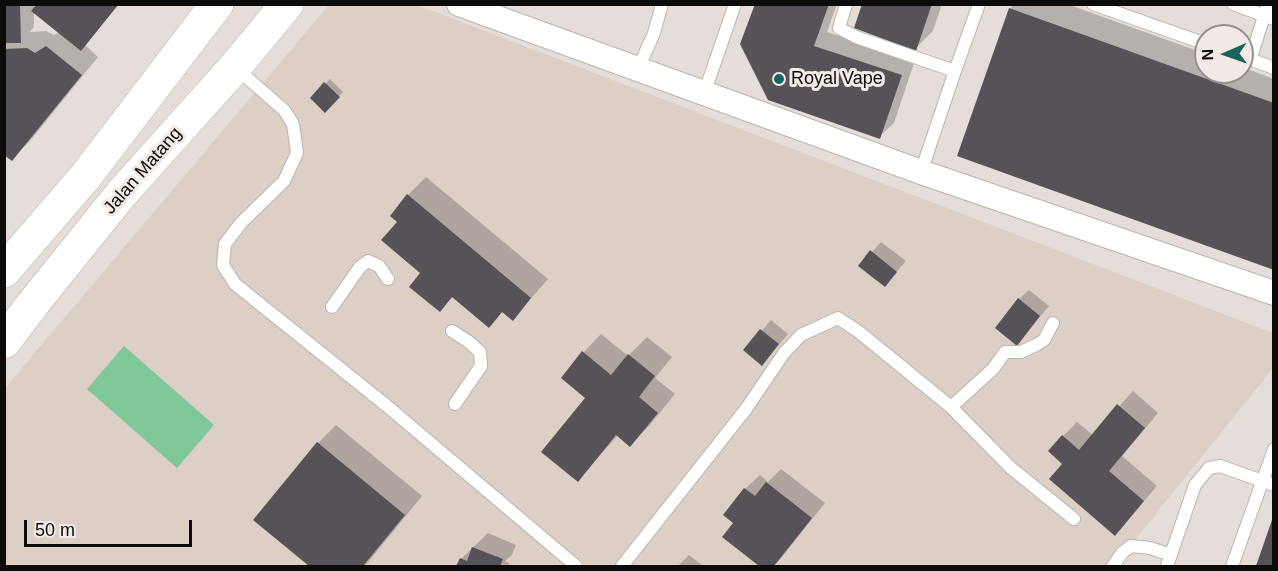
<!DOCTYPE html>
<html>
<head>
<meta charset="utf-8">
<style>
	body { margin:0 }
	#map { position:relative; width:1278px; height:571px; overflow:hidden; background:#e4ddd9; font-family:Arial,sans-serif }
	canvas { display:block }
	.frame { position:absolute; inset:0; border:6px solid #0d0b09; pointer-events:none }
	.north { position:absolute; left:1194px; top:24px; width:60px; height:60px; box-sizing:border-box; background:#f1eae6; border:2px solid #96918e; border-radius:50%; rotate:268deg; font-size:16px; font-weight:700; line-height:24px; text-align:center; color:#0d0b09 }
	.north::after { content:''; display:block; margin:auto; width:21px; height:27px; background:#17645e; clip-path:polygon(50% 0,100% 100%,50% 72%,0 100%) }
	.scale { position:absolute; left:24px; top:520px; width:168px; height:27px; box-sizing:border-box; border:3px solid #0d0b09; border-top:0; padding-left:8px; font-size:18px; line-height:21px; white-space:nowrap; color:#0d0b09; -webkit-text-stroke:4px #f1eae6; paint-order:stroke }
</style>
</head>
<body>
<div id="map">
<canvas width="1278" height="571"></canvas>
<div class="frame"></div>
<div class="north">N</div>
<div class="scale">50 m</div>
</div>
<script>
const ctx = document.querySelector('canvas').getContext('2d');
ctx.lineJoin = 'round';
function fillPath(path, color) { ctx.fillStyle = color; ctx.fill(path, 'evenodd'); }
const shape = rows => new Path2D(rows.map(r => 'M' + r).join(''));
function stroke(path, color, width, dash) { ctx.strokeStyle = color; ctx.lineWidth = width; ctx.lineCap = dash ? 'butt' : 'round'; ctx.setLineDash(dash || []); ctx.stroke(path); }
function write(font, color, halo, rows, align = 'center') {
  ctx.font = font + ' Arial,sans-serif'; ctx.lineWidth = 6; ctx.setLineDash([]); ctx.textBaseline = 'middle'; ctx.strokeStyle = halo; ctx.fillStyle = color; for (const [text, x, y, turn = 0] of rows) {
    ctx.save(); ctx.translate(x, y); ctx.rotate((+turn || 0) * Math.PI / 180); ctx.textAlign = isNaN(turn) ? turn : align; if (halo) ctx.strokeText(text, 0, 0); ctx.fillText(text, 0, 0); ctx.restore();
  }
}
fillPath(shape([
	[329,5,417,5,1273,333,1273,368,1114,566,5,566,5,388]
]), '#dccfc6');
fillPath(shape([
	[124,346,214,425,177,468,87,389]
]), '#7ec89a');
fillPath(shape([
	[4,4,34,4,34,9,38,4,119,4,85,45,98,57,30,141,12,159,4,153],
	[34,12,59,32,54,35,46,31,30,32,34,27],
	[756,4,837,4,827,32,915,60,894,123,879,137],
	[864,4,942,4,933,31,915,49],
	[1014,4,1067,4,1206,54,1206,72,1242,72,1242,67,1274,79,1274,268,1010,9],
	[330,79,343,92,325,111,312,98],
	[426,177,548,279,513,319,503,311,489,326,453,296,440,310,422,273,408,195],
	[881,242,906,261,885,285,860,266],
	[1029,290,1049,306,1017,344,1019,299],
	[771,320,788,334,762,364,745,350],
	[601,334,628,356,647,337,672,357,655,378,675,394,648,427,630,445,618,435,578,480,587,397,563,377,584,352],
	[1133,391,1158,413,1122,456,1157,486,1115,534,1064,464,1063,436,1077,422,1093,435],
	[336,425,422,496,365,566,311,566,255,520,318,443],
	[781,469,825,503,782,557,773,566,762,566,724,536,735,523,745,489,760,475,768,482],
	[488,533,516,545,512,555,505,561,509,563,508,566,458,566,461,559],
	[689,555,703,566,678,566]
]), '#0003');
fillPath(shape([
	[4,4,20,4,21,43,4,43],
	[755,4,829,4,814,46,902,75,880,139,768,100,740,44],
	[862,4,932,4,916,51,854,28],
	[36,5,118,5,81,51,31,11],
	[1009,8,1274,103,1274,270,957,156],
	[46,46,82,75,12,161,4,155,4,49,27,48,35,53],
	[324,82,340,97,325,113,310,98],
	[407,194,531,298,513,321,502,312,489,328,452,297,440,312,409,287,420,273,381,240,397,222,390,216],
	[870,250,897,272,885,287,858,266],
	[1018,298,1040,316,1017,346,995,328],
	[760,329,779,344,762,366,743,350],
	[582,351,611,375,628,354,655,376,639,397,658,413,630,447,616,435,578,482,541,452,585,398,561,378],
	[1117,404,1145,428,1109,471,1144,501,1115,536,1049,479,1062,464,1048,451,1062,435,1079,450],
	[317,442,405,515,363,566,309,566,253,520],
	[766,482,812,518,774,566,759,566,722,537,733,523,723,515,744,488,755,496],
	[1273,517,1274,566,1256,566],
	[472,547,503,559,500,566,456,566,460,558,467,561]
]), '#575257');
const lane = shape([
	[846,4,839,28,856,37,955,71],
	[1093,4,1206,44],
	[1233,4,1274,19],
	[1244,57,1274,68],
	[1250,60,1268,4],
	[236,68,284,110,293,124,297,153,284,181,241,223,225,244,223,265,235,284,387,406,576,566],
	[638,69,654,33,662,4],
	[704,94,735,4],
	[921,172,955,71,979,4],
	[332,307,360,267,368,261,379,266,388,279],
	[452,331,469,342,480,352,481,366,455,404],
	[951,407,993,369,1005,352,1021,352,1036,345,1044,340,1053,323],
	[622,566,746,409,784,353,801,335,838,318,859,332,951,407,1011,468,1074,519],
	[1113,566,1122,553,1131,546,1150,548,1171,555],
	[1167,566,1195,485,1209,468,1220,466,1274,485],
	[1232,566,1274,449]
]);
const street = shape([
	[459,4,921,172,1274,293]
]);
const primary = shape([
	[4,271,85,177,217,4],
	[4,342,32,305,122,193,235,67,287,4]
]);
stroke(lane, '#bab3af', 14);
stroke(street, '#bab3af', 26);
stroke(primary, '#bab3af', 34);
stroke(lane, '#fff', 12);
stroke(street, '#fff', 24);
stroke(primary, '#fff', 33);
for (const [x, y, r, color] of [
	[779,79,6,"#17645e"]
]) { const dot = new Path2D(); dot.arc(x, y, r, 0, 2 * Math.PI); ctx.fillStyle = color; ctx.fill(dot); stroke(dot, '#f1eae6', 2); }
write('18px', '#0d0b09', '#f1eae6', [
	["Royal Vape",791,79]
], 'left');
write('18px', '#0d0b09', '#f1eae6', [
	["Jalan Matang",143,171,-49]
]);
</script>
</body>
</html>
